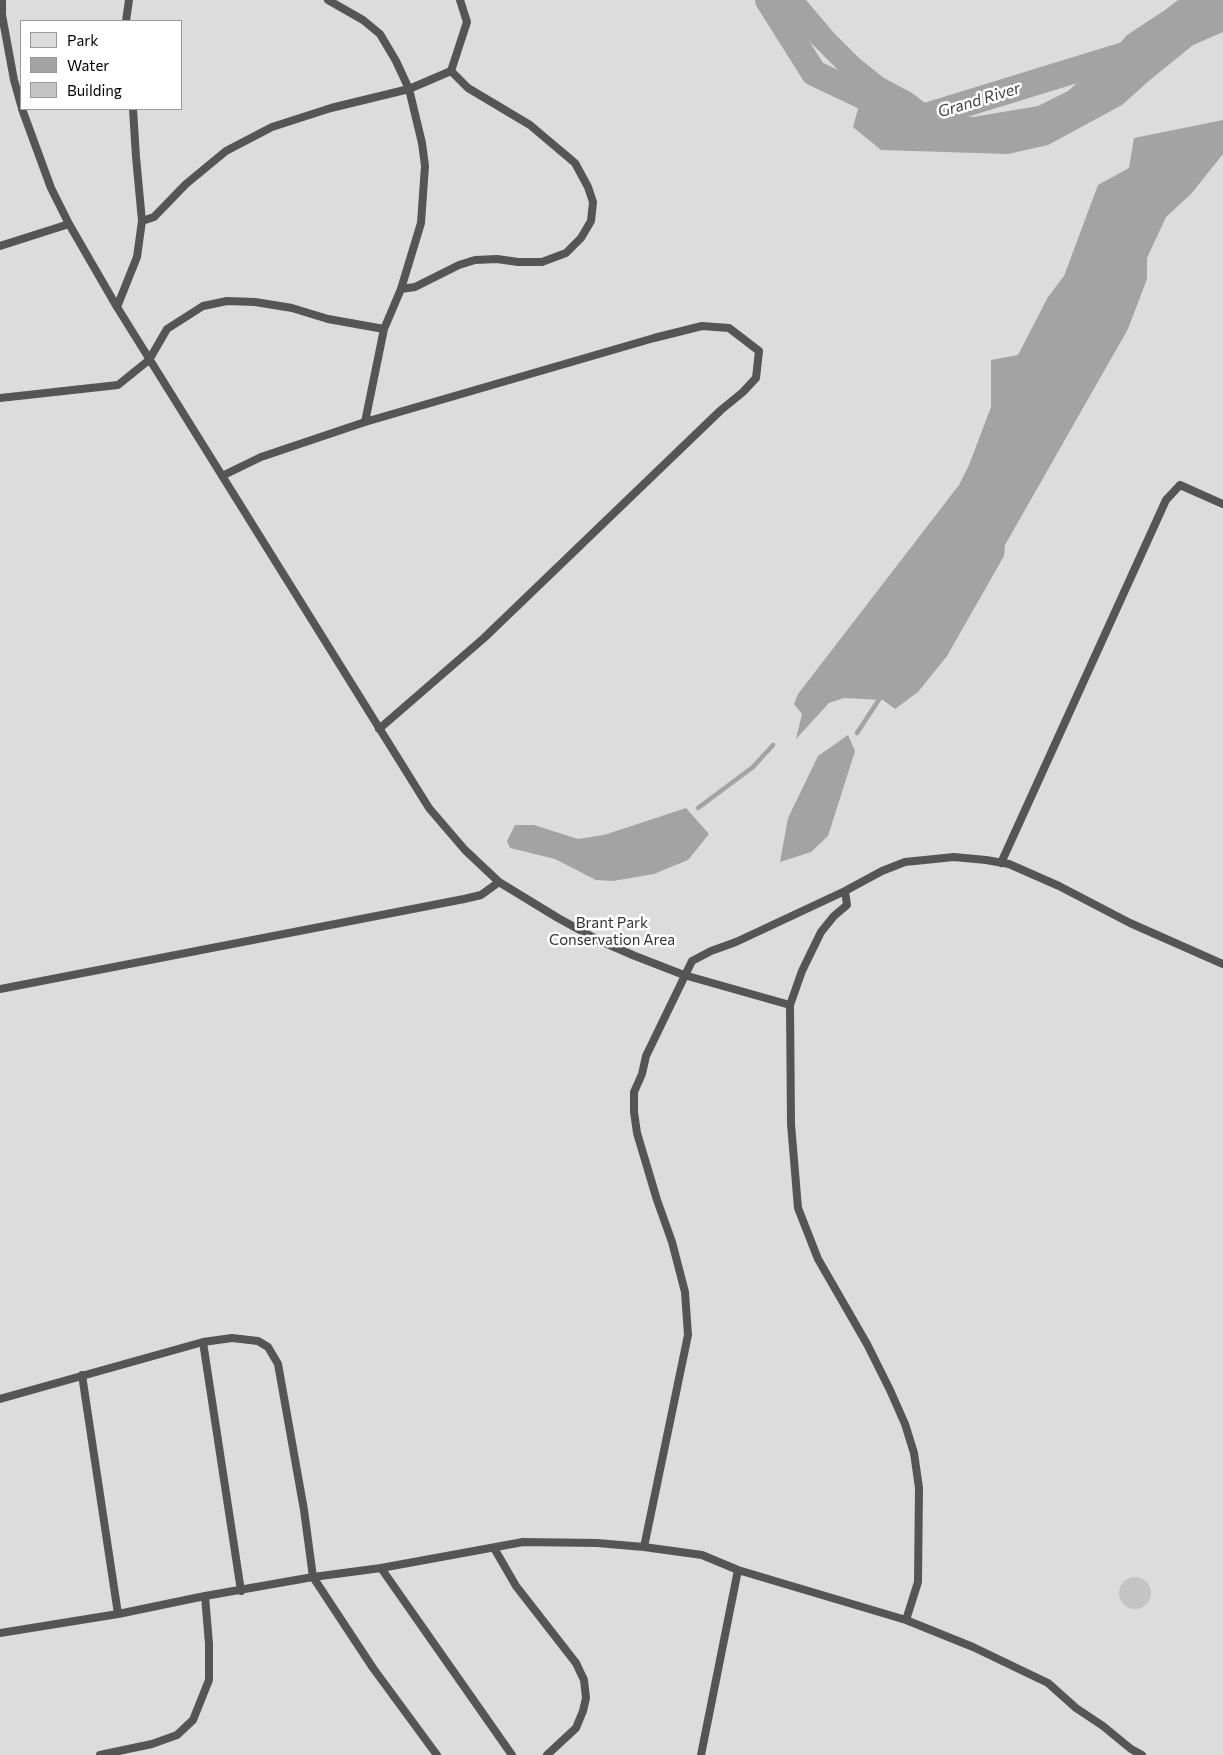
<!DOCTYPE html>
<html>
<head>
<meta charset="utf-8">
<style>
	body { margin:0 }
	#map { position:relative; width:1223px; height:1755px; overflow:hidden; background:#fff; font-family:Commissioner,sans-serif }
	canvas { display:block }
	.legend { position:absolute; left:20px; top:20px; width:162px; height:90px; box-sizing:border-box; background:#fff; border:1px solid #999; margin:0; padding:6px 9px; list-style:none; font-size:15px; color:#000 }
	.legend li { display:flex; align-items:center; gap:10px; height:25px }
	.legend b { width:25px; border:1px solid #999 }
</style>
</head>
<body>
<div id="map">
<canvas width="1223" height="1755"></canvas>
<ul class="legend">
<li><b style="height:14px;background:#dcdcdc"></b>Park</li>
<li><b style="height:14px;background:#a3a3a3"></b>Water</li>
<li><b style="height:14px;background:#c4c4c4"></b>Building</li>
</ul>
</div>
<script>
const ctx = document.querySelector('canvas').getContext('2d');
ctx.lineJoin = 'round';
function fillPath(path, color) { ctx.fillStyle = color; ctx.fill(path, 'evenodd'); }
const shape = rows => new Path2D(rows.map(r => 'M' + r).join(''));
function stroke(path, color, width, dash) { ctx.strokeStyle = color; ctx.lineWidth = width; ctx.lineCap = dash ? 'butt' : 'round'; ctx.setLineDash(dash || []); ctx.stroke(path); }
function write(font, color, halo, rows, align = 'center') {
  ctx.font = font + ' Commissioner,sans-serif'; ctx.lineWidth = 5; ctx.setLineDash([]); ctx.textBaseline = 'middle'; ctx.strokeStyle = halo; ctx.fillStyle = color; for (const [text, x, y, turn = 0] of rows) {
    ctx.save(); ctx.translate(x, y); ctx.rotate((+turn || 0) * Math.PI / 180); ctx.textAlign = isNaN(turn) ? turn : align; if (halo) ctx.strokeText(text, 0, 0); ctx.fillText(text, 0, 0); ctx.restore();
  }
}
fillPath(shape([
	[0,0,1223,0,1223,1755,0,1755],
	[21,21,181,21,181,109,21,109]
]), '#dcdcdc');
fillPath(shape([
	[759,0,806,0,834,33,860,59,884,78,912,93,941,115,973,117,1038,106,1068,91,1112,52,1127,35,1165,10,1178,0,1223,0,1223,32,1193,45,1150,80,1122,105,1048,145,1008,154,881,150,853,127,862,94,778,10],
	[1223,120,1223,154,1191,194,1166,217,1147,258,1147,279,1128,329,1005,545,1004,556,947,656,918,692,895,709,883,700,844,698,829,703,796,739,802,714,794,704,798,694,959,485,969,465,991,407,991,360,1018,355,1048,297,1064,276,1098,185,1129,168,1134,138],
	[848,735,855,751,828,836,811,852,780,862,788,818,818,756],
	[686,808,709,834,688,860,654,874,613,881,596,880,555,859,510,848,507,841,515,825,534,825,578,839,604,835]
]), '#a3a3a3');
stroke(shape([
	[857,733,880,698],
	[698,808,753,767,773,745]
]), '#a3a3a3', 4.5);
stroke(shape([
	[768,0,814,73,913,120,1134,52]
]), '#a3a3a3', 26);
fillPath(shape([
	'1119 1593a16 16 0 1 1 32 0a16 16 0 1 1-32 0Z'
]), '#c4c4c4');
stroke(shape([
	[2,0,2,15,14,80,21,105],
	[328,0,363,20,380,34,396,61,409,89,422,143,425,166,421,223,401,289,384,329,365,422],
	[126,21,129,0],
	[451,71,467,22,460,0],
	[22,109,51,188,69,224,117,307,429,808,465,850,499,882,558,918,598,940,635,956,684,975,790,1005],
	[142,221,154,217,186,184,226,151,272,127,331,108,409,89,451,71],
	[0,246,69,224],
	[401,289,415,287,459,265,475,260,497,259,518,262,542,262,566,253,581,238,591,221,593,202,588,187,575,163,530,125,468,88,451,71],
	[117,307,137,257,142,221,136,157,133,109],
	[0,398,118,385,149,360,167,329,203,306,227,301,255,302,292,308,328,319,384,329],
	[222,476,261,457,365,422,654,338,702,326,729,328,759,351,756,378,743,392,721,410,484,638,379,729],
	[1001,863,1166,500,1180,485,1223,504],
	[845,891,847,905,834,916,821,932,802,971,790,1005,791,1124,798,1208,818,1259,867,1344,890,1390,905,1424,914,1453,919,1488,918,1582,906,1620],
	[0,989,464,899,481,895,499,882],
	[203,1342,241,1591],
	[82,1375,118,1614],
	[0,1399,203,1342,232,1338,258,1341,268,1347,278,1364,304,1510,313,1577,373,1668,437,1755],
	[644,1547,688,1335,685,1292,672,1242,657,1200,637,1133,634,1112,634,1092,642,1074,646,1056,692,961,711,951,736,942,845,891,882,871,905,862,954,857,986,860,1009,864,1059,886,1130,923,1223,964],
	[494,1548,516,1586,576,1663,584,1680,586,1698,583,1711,576,1728,547,1755],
	[381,1568,512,1755],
	[0,1633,118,1614,205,1596,313,1577,381,1568,523,1542,597,1543,644,1547,702,1555,738,1570,906,1620,973,1647,1048,1683,1076,1708,1103,1726,1131,1749,1142,1755],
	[100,1755,152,1744,177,1735,193,1720,209,1680,209,1644,205,1596],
	[701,1755,738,1570]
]), '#555', 8);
write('15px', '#333', '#fff', [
	["Brant Park",612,923],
	["Conservation Area",612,940]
]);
write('italic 16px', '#444', '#fff', [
	["Grand River",979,100,-17]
]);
</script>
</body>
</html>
